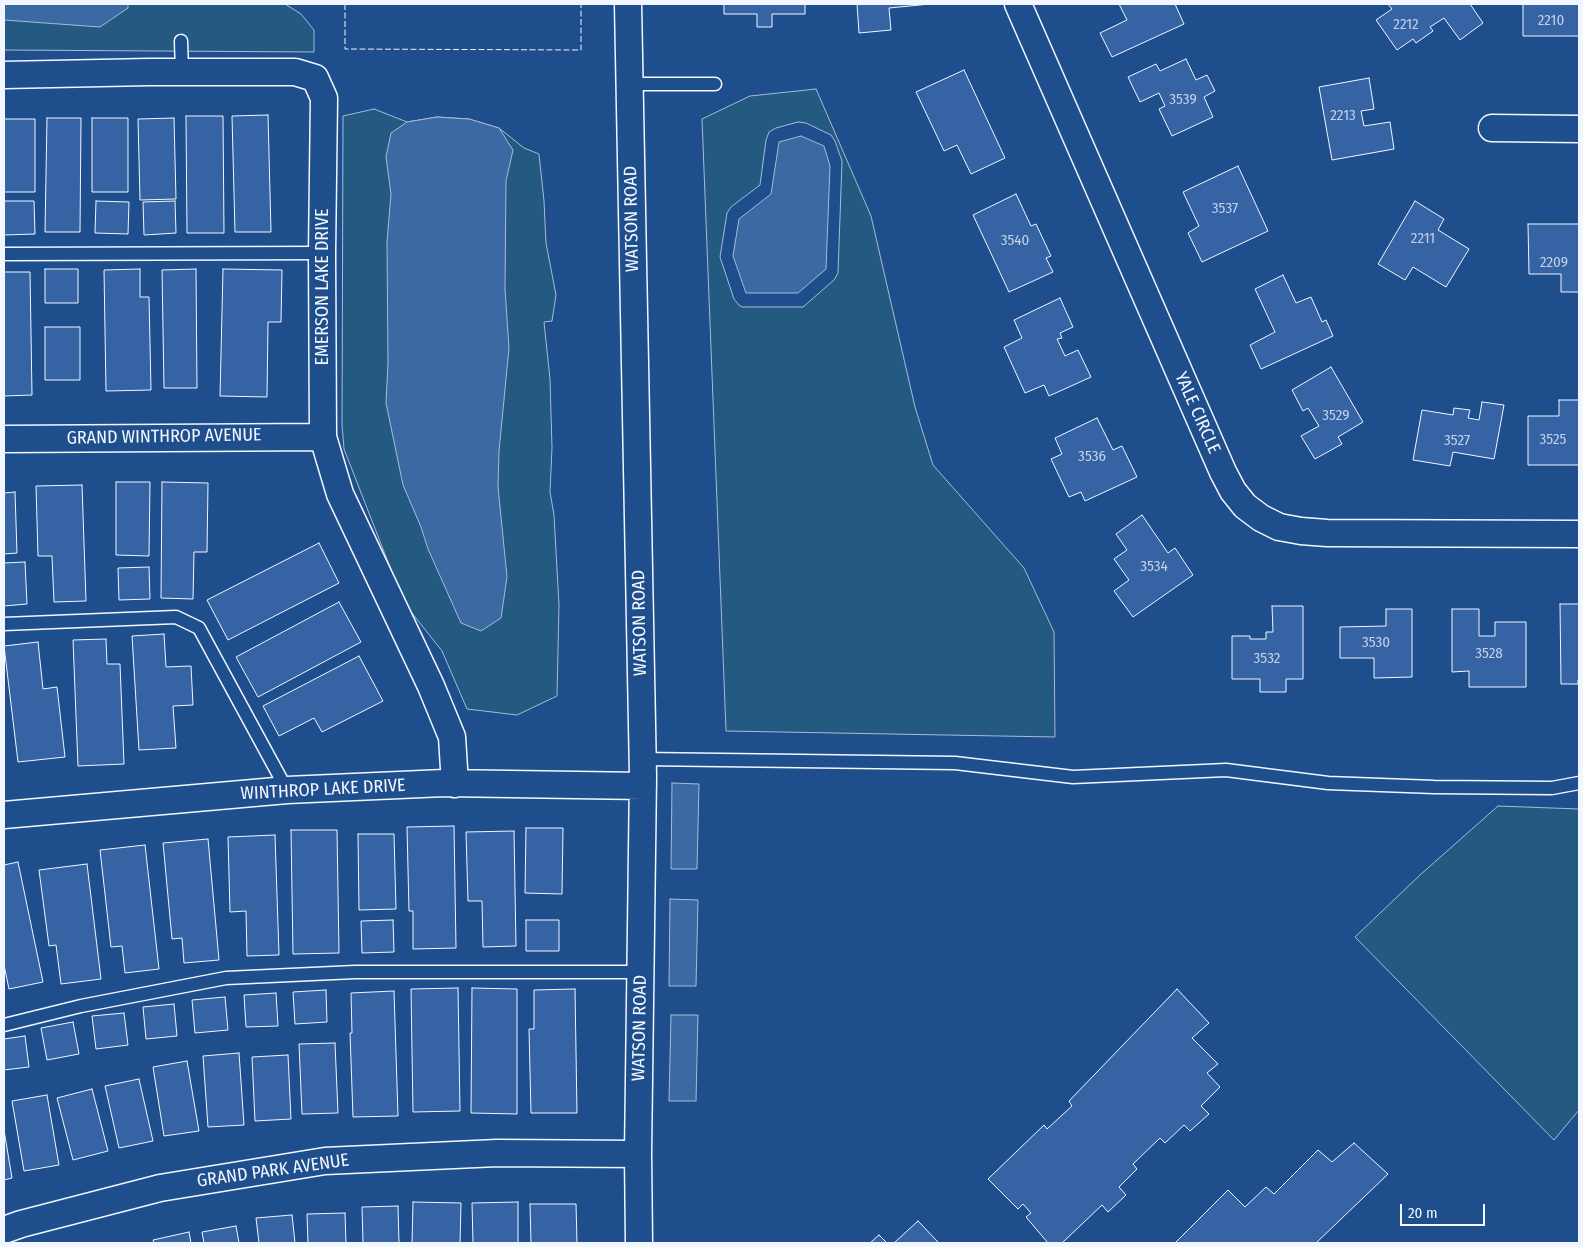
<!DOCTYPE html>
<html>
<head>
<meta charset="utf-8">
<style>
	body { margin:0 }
	#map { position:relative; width:1583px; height:1247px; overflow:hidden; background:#1f4e8c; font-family:"Fira Sans Condensed",sans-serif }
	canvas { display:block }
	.frame { position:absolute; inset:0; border:5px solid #f2f6ff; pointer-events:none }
	.scale { position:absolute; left:1400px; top:1204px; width:85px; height:22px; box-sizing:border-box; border:2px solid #f2f6ff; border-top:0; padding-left:6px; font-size:15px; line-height:18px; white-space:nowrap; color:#f2f6ff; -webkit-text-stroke:4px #1f4e8c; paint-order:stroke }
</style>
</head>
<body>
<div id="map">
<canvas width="1583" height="1247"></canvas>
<div class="frame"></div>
<div class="scale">20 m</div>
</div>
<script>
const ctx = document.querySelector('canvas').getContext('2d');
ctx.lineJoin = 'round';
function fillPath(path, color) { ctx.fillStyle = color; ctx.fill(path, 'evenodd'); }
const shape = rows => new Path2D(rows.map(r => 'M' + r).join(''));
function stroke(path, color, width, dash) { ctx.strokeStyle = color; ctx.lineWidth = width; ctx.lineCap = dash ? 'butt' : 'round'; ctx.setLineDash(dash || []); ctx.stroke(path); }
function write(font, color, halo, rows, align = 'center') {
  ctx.font = font + ' "Fira Sans Condensed",sans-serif'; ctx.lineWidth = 4; ctx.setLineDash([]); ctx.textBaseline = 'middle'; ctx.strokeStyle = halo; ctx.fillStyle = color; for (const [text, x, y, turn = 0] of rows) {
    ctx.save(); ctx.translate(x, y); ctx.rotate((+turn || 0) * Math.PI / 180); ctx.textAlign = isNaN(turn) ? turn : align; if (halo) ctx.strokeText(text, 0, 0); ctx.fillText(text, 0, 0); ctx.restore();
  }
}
const green = shape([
	[4,4,285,4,301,14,314,30,314,52,4,50,4,4],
	[816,89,871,216,915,407,933,465,1024,568,1054,632,1055,737,726,731,702,119,750,96,816,89],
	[798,122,806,123,831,135,835,141,842,161,838,273,834,280,803,307,742,307,739,305,734,299,720,257,727,213,731,207,760,185,766,140,769,132,776,128,798,122],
	[374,109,407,122,437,117,469,119,499,128,524,148,539,154,544,201,546,243,556,295,552,321,544,322,550,379,552,448,550,492,554,515,559,605,557,696,517,715,467,709,442,651,404,603,344,449,342,425,343,116,374,109],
	[1498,806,1579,809,1579,1110,1554,1140,1355,937,1420,875,1498,806]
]);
fillPath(green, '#245a82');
stroke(green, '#a8bbd7', 1);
const water = shape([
	[4,4,128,4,128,8,100,27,4,20,4,4],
	[437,117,469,119,499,128,513,150,506,181,505,289,509,348,499,451,498,487,507,577,501,618,481,631,461,623,428,549,421,527,403,485,386,403,388,363,387,242,391,194,386,157,391,133,407,122,437,117],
	[801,136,824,146,830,166,826,269,798,293,746,293,733,256,739,219,771,194,779,142,801,136],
	[672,783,699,784,697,869,671,869,672,783],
	[670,899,698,900,696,986,669,986,670,899],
	[671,1015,698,1015,696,1101,669,1101,671,1015]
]);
fillPath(water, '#3b69a3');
stroke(water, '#a8bbd7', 1);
const building = shape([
	[724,4,805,4,805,14,772,14,772,27,757,27,757,14,724,14,724,4],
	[857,4,930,4,889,8,891,30,859,33,857,4],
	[1119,4,1175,4,1184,24,1112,57,1100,33,1127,20,1119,4],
	[1388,4,1470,4,1483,23,1460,40,1444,18,1430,27,1433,31,1416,43,1413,39,1397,50,1376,20,1392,9,1388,4],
	[1523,4,1579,4,1579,36,1523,36,1523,4],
	[1186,59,1196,80,1207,75,1215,91,1204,97,1213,117,1172,136,1159,109,1165,106,1159,93,1140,102,1128,77,1156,64,1160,71,1186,59],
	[964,70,1005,158,971,174,957,145,944,151,916,92,964,70],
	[1369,78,1374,109,1361,111,1364,126,1390,122,1394,149,1332,160,1319,87,1369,78],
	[268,115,271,232,235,232,232,116,268,115],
	[186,116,223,116,224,233,187,233,186,116],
	[47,118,81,118,80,232,45,232,47,118],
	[92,118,128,118,128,192,92,192,92,118],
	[174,118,176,199,140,200,138,119,174,118],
	[4,119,35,119,35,192,4,192,4,119],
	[1238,166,1268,231,1202,262,1188,233,1199,226,1183,192,1238,166],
	[1016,194,1031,226,1036,224,1051,256,1046,258,1053,272,1009,292,973,215,1016,194],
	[4,201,34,201,35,234,4,235,4,201],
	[96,201,129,202,128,234,95,233,96,201],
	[175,201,176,233,144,235,143,202,175,201],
	[1415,201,1444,219,1438,230,1469,249,1446,287,1413,267,1405,280,1378,264,1415,201],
	[1528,224,1579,224,1579,292,1561,292,1561,274,1529,274,1528,224],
	[45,269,78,269,78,303,45,303,45,269],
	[140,269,140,297,149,297,151,390,106,391,104,270,140,269],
	[196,269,197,388,164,388,162,270,196,269],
	[223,269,282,270,281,322,268,322,267,397,220,396,223,269],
	[4,272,30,272,32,395,4,396,4,272],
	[1283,275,1296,303,1311,297,1322,322,1326,320,1333,336,1261,369,1250,345,1275,332,1255,289,1283,275],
	[1060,298,1073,327,1060,333,1062,338,1057,339,1065,356,1078,350,1091,377,1049,396,1044,385,1025,393,1004,347,1022,338,1014,320,1060,298],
	[45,327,80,327,80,380,45,380,45,327],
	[1331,367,1363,422,1338,437,1342,444,1315,459,1301,436,1319,426,1308,408,1303,411,1292,390,1331,367],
	[1559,400,1579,400,1579,465,1528,465,1528,416,1559,416,1559,400],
	[1482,402,1504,405,1494,459,1453,452,1450,466,1413,460,1422,410,1453,415,1454,408,1470,410,1468,418,1479,420,1482,402],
	[1097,418,1113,450,1122,446,1137,477,1085,501,1081,492,1069,497,1051,459,1062,454,1055,438,1097,418],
	[116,482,150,482,149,556,116,555,116,482],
	[162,482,208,483,207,552,194,552,193,599,161,598,162,482],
	[82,485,86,601,54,602,52,556,38,556,36,486,82,485],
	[15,492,17,553,4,554,4,493,15,492],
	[1142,515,1168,553,1175,548,1193,575,1133,617,1114,591,1129,580,1114,559,1127,550,1116,534,1142,515],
	[319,543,339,583,228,640,207,600,319,543],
	[25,562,27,604,4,606,4,563,25,562],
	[149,567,150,599,119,600,118,568,149,567],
	[339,602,361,642,258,697,236,657,339,602],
	[1560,604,1579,604,1579,680,1578,680,1578,684,1561,684,1560,604],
	[1272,606,1303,606,1303,679,1286,679,1286,692,1260,692,1260,679,1232,679,1232,636,1250,636,1250,639,1266,639,1266,632,1273,632,1272,606],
	[1386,609,1412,609,1412,677,1374,678,1374,658,1340,658,1340,627,1386,626,1386,609],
	[1452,609,1479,609,1479,636,1495,636,1495,622,1526,622,1526,687,1469,687,1469,671,1452,672,1452,609],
	[164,634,166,667,191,666,193,705,173,706,176,748,139,750,132,636,164,634],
	[106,639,107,664,120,664,124,764,78,766,73,640,106,639],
	[38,642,43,689,57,687,65,757,18,762,4,646,38,642],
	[359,656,383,701,322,732,314,718,279,736,263,706,359,656],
	[454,826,456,948,413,949,413,911,409,911,407,827,454,826],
	[526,828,563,828,562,894,525,893,526,828],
	[291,830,337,830,339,953,293,954,291,830],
	[514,831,516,946,483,947,482,901,468,901,466,832,514,831],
	[358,834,394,834,396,909,359,910,358,834],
	[275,835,279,955,247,956,246,911,230,912,228,837,275,835],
	[208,839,219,960,184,963,182,938,172,939,163,843,208,839],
	[145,845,159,969,125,973,122,946,111,947,100,850,145,845],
	[18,862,43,982,9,989,4,965,4,865,18,862],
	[87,864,101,979,61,984,56,945,49,946,39,870,87,864],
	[393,920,394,952,362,953,361,921,393,920],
	[526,920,559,920,559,951,526,951,526,920],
	[458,988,460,1111,413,1112,411,989,458,988],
	[472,988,517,989,517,1114,471,1113,472,988],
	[575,989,577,1113,531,1113,529,1029,534,1029,534,990,575,989],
	[1177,989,1209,1023,1192,1038,1218,1064,1207,1073,1220,1087,1201,1106,1209,1114,1190,1131,1184,1125,1165,1143,1160,1138,1133,1164,1137,1169,1119,1187,1126,1195,1108,1212,1102,1205,1062,1243,1048,1243,1026,1217,1031,1213,1023,1204,1018,1209,988,1179,1044,1125,1047,1129,1072,1106,1069,1101,1177,989],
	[326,990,327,1022,295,1024,293,992,326,990],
	[394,991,398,1116,353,1117,350,1033,352,1033,351,993,394,991],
	[276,993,278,1026,246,1027,244,995,276,993],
	[225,997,228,1030,195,1033,192,1000,225,997],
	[174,1004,177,1036,146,1039,143,1007,174,1004],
	[124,1013,128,1045,96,1049,92,1016,124,1013],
	[73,1022,79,1054,47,1060,41,1028,73,1022],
	[25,1036,29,1067,4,1070,4,1039,25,1036],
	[335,1043,338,1113,302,1114,299,1044,335,1043],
	[239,1053,244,1125,208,1127,203,1056,239,1053],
	[288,1055,291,1119,255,1121,252,1057,288,1055],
	[187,1061,199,1131,164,1136,153,1067,187,1061],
	[139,1079,153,1141,119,1148,105,1086,139,1079],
	[92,1089,108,1151,73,1160,57,1098,92,1089],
	[47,1095,59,1165,24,1171,12,1101,47,1095],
	[4,1130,12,1178,4,1180,4,1130],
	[1354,1143,1388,1174,1316,1243,1175,1243,1228,1190,1245,1207,1266,1187,1274,1194,1318,1150,1332,1162,1354,1143],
	[413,1202,461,1203,460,1243,412,1243,413,1202],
	[518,1202,518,1243,473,1243,472,1203,518,1202],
	[530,1204,576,1204,577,1243,531,1243,530,1204],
	[398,1206,399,1243,363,1243,362,1207,398,1206],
	[345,1213,346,1243,308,1243,307,1214,345,1213],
	[292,1215,295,1243,259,1243,256,1218,292,1215],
	[918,1221,939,1243,894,1243,918,1221],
	[236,1226,239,1243,204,1243,202,1232,236,1226],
	[189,1232,191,1243,154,1243,153,1240,189,1232],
	[879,1235,887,1243,870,1243,879,1235]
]);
fillPath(building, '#3563a3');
stroke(building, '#f2f6ff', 1);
const service = shape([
	[181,41,182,72],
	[629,84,715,84],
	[4,254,322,253],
	[4,624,176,617,199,628,287,790],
	[642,759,955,763,1073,777,1226,770,1328,783,1434,787,1552,788,1579,783],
	[4,1025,81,1006,226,978,355,972,640,972]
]);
const minor = shape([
	[628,4,643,776,638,1154,639,1243],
	[1018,4,1223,472,1233,491,1245,506,1261,518,1279,527,1301,531,1327,533,1579,534],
	[4,75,149,72,295,72,315,78,324,98,322,253,323,437,340,494,431,686,452,737,455,784],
	[1492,128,1579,129],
	[4,439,323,437],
	[4,815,287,790,444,783,643,786],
	[4,1230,21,1224,160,1188,325,1161,497,1153,638,1154]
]);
stroke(service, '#f2f6ff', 15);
stroke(minor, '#f2f6ff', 29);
stroke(service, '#1f4e8c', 12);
stroke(minor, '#1f4e8c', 26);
stroke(shape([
	[345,4,345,49,581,50,581,4]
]), '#f2f6ff', 1, [6, 2.5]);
write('15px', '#c3d1e8', null, [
	["2210",1551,21],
	["2212",1406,25],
	["3539",1183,100],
	["2213",1343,116],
	["3537",1225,209],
	["2211",1423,239],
	["3540",1015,241],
	["2209",1554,263],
	["3529",1336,416],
	["3525",1553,440],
	["3527",1457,441],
	["3536",1092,457],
	["3534",1154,567],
	["3530",1376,643],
	["3528",1489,654],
	["3532",1267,659]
]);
write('18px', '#f2f6ff', '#1f4e8c', [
	["WATSON ROAD",632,219,-91],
	["EMERSON LAKE DRIVE",323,287,-90],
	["YALE CIRCLE",1197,413,66],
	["GRAND WINTHROP AVENUE",164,437,-1],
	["WATSON ROAD",640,623,-91],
	["WINTHROP LAKE DRIVE",323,790,-3],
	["WATSON ROAD",640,1028,-89],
	["GRAND PARK AVENUE",273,1171,-8]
]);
</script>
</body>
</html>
